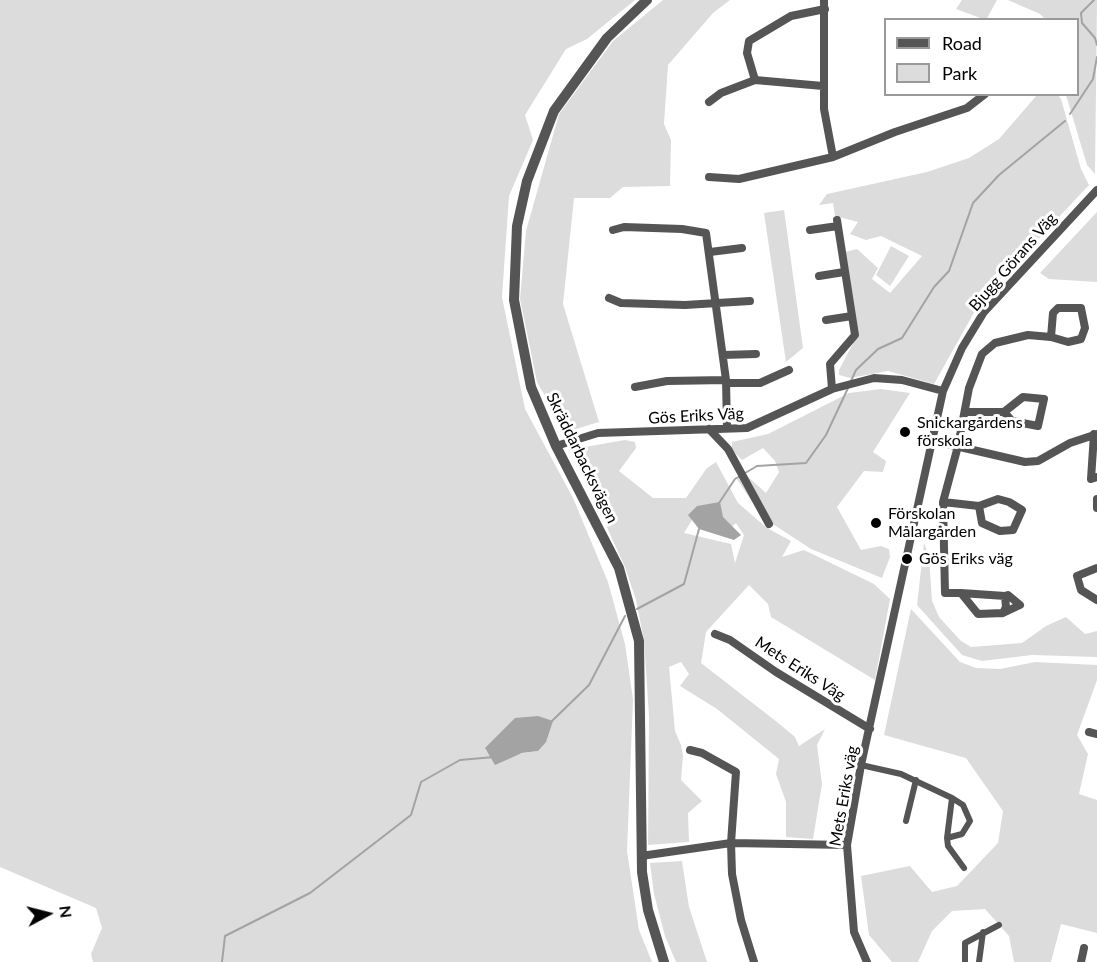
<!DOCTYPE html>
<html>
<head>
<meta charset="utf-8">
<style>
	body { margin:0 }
	#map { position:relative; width:1097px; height:962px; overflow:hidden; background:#fff; font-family:Lato,sans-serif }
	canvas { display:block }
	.legend { position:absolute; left:884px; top:18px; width:195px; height:78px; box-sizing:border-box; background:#fff; border:2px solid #999; margin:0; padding:8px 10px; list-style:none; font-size:18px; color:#000 }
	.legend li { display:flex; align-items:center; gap:12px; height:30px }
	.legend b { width:30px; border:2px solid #999 }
	.north { position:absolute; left:18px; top:884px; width:60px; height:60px; -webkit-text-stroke:4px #fff; paint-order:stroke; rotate:83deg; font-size:16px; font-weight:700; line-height:24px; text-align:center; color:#000 }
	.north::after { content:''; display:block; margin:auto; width:21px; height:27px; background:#000; clip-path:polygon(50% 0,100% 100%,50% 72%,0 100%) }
</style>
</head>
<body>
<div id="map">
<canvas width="1097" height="962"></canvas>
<ul class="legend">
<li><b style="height:8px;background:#555"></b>Road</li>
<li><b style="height:16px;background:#dcdcdc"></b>Park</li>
</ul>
<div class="north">N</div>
</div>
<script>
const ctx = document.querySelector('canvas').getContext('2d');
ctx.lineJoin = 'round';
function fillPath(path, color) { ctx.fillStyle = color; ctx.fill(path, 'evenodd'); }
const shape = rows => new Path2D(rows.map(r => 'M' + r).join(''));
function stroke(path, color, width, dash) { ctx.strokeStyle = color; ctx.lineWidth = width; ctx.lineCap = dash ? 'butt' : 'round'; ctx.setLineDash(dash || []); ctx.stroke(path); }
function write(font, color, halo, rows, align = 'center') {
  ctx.font = font + ' Lato,sans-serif'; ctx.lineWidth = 6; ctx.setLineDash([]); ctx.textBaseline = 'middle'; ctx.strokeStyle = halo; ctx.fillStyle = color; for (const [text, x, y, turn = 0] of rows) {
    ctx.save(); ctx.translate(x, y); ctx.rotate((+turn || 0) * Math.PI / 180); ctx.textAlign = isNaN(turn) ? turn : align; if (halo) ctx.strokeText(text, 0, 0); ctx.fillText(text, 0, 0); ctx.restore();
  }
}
fillPath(shape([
	[0,0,635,0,587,39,566,49,525,115,533,140,509,196,502,297,525,409,573,498,608,582,625,644,633,699,627,851,639,930,652,962,93,962,91,954,102,928,96,908,0,867],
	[485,749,538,751,492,758],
	[663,0,730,0,713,13,668,65,664,124,671,140,670,186,623,187,610,198,574,198,563,304,599,422,566,432,537,382,520,299,526,231,559,114,613,41],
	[962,0,997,0,986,20,956,9],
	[1008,0,1097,0,1095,174,1087,165,1066,95,1078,94,1078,20,1045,19,1040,14],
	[1037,95,1058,95,1061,99,1081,169,1089,185,981,300,934,384,888,371,850,378,839,375,839,370,857,336,845,252,857,249,878,268,872,279,890,293,922,256,881,236,866,240,850,234,858,222,835,216,833,203,819,205,827,194,927,172,969,158,999,139],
	[784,210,803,348,786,362,764,213],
	[1097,212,1097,282,1049,279,1040,273],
	[891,246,909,256,890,286,876,275],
	[881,389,910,393,873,452,886,461,883,472,864,471,837,507,861,550,881,546,889,549,890,557,882,578,811,549,762,517,737,479,746,475,766,493,779,472,775,461,763,448,742,460,732,450,732,442,768,434,849,393],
	[625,440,635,442,636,448,619,471,653,498,686,498,707,468,716,462,738,503,767,528,791,541,782,557,804,550,874,584,890,599,875,680,771,617,768,604,749,585,706,632,701,663,777,722,795,737,799,746,825,729,817,745,822,784,813,839,786,837,786,802,776,774,779,759,717,709,680,686,689,674,681,662,669,667,675,731,681,745,683,756,681,780,702,801,688,813,689,842,648,845,649,716,644,640,636,600,625,567,575,457,585,447],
	[697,512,730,528,736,523,744,535,735,563,731,544,684,533],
	[924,543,929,556,932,601,939,617,961,641,971,647,1022,643,1046,626,1066,617,1085,634,1097,631,1097,657,1032,655,982,661,962,655,917,605],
	[911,609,960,662,976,668,1000,669,1035,662,1097,665,1097,680,1077,735,1088,754,1079,794,1097,800,1097,933,1061,924,1051,962,1014,962,1009,936,985,909,952,911,932,931,918,962,892,962,869,935,861,876,910,866,932,892,957,886,998,843,1003,811,966,758,884,735],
	[682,861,689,907,707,962,676,962,665,936,654,894,650,863]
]), '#dcdcdc');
fillPath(shape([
	[720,502,723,517,741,535,734,540,699,529,688,515,697,506],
	[538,716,553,721,546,742,538,751,522,753,495,765,485,748,515,718]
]), '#a3a3a3');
stroke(shape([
	[1094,0,1081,13,1082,23,1095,38,1097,45],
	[1070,114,1093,79,1097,57],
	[851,381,856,370,878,349,902,338,934,287,949,271,973,203,999,175,1065,121],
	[719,503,735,479,757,466,806,463,826,435,849,386],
	[637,609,684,584,699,529],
	[552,721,589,685,625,616],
	[222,962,225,936,310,893,411,815,421,782,460,760,494,757]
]), '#a3a3a3', 2);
stroke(shape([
	[861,765,901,774,952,798,963,805,970,821,962,834,947,838,952,798],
	[906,821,916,780],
	[947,838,948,846,964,868],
	[965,962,965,943,999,925],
	[979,962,983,932]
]), '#555', 6);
stroke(shape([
	[824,0,824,109,833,157],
	[755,80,823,86],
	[709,102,721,93,755,80,747,53,749,41,791,16,825,9],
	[709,177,739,179,833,157,895,132,967,108,985,94],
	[613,230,624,227,682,229,706,233,726,380,727,428],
	[810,230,838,226],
	[710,252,742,248],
	[819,276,844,272],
	[609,298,621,303,685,305,750,301],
	[826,320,852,316],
	[723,355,756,354],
	[726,383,760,383,789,370],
	[635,387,667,381,726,380],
	[832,389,830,364,855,335,837,220],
	[965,412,1004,412,1012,421,1038,426,1044,399,1023,397,1004,412],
	[709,429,728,449,769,524],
	[1094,434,1091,479,1097,477],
	[934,441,1025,462,1038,461,1070,443,1097,434],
	[556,446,598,433,747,428,832,389,874,378,902,380,943,391],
	[1097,499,1097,508],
	[943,502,979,506,982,523,1000,531,1013,530,1022,510,1009,502,998,499,979,506],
	[1097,568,1077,576,1081,590,1097,600],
	[961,593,1005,596,1006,607,1003,613,978,614,961,593,945,593,943,502,958,446,969,388,982,354,995,343,1028,335,1051,337,1068,342,1081,339,1085,328,1081,308,1058,308,1053,313,1051,337],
	[1003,613,1020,605,1008,595,1005,596],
	[715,634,730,640,776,672,870,729],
	[1089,732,1097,734],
	[690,750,702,753,736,772,731,843,732,874,741,920,754,962],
	[641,856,731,843,847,845],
	[867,962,854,932,847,845,861,765,943,391,962,348,984,312,1097,190],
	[1081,962,1084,948]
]), '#555', 8);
stroke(shape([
	[647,0,607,38,554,111,527,181,517,226,514,300,531,387,556,446,619,568,639,641,642,872,648,910,664,962]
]), '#555', 10);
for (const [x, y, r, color] of [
	[905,432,6,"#000"],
	[876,523,6,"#000"],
	[907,559,6,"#000"]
]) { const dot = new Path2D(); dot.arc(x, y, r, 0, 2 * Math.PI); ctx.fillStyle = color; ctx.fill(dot); stroke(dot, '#fff', 2); }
write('16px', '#000', '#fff', [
	["Bjugg Görans Väg",1013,262,-49],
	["Gös Eriks Väg",696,416,-3],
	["Skräddarbacksvägen",582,458,64],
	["Mets Eriks Väg",800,669,33],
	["Mets Eriks väg",844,796,-80]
]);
write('16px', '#000', '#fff', [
	["Snickargårdens",917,423],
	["förskola",917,441],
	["Förskolan",888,514],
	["Målargården",888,532],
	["Gös Eriks väg",919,559]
], 'left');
</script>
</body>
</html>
